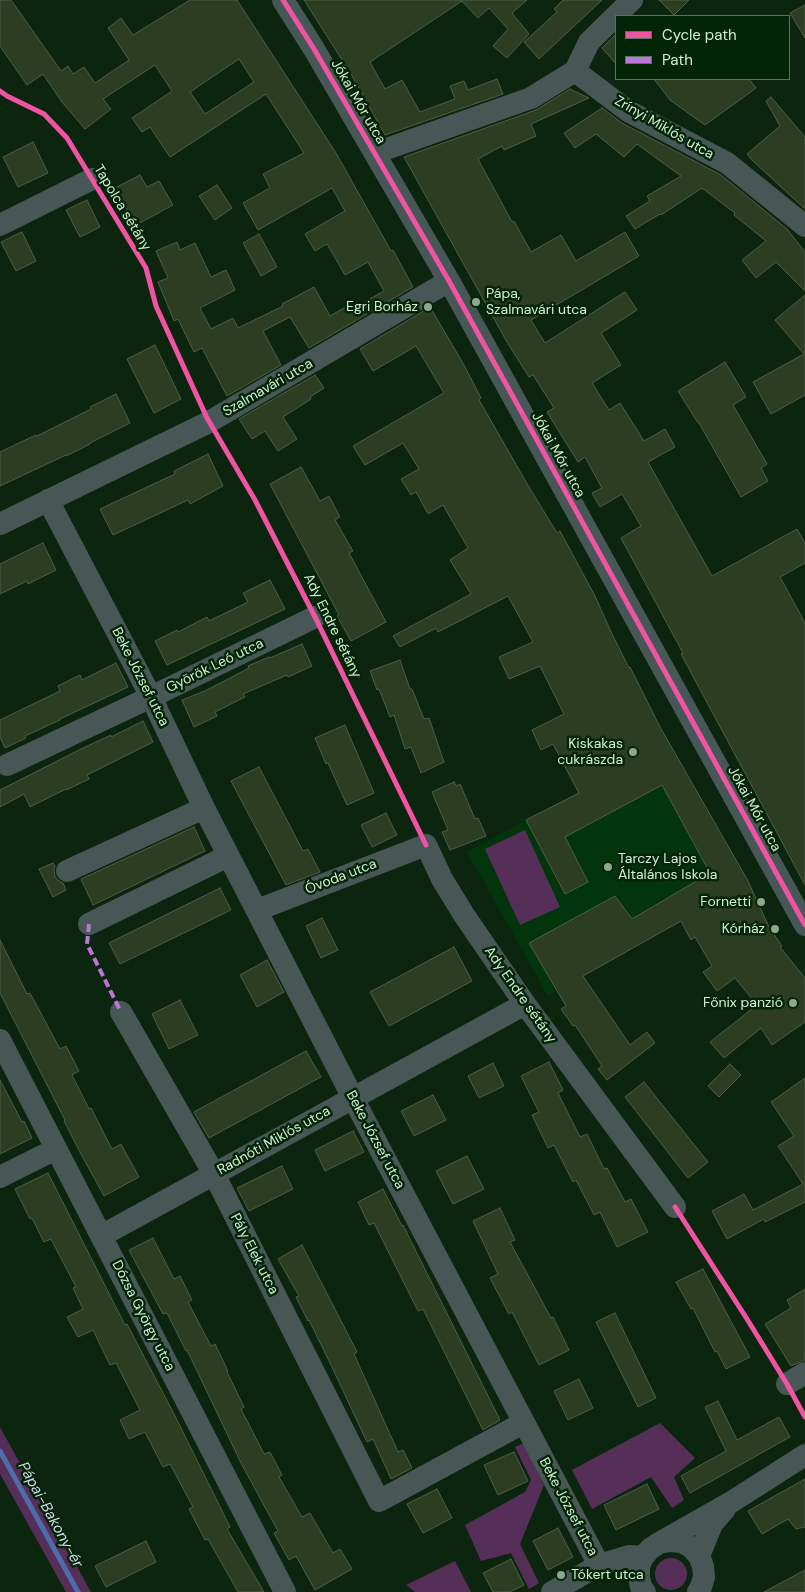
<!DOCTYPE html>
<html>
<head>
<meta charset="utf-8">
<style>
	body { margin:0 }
	#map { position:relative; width:805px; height:1592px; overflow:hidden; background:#0b250f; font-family:"DM Sans",sans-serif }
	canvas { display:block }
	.legend { position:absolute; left:615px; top:15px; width:175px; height:65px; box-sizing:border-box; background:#042408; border:1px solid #567659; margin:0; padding:6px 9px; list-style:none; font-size:15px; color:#d1f0d2 }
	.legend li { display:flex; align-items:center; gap:10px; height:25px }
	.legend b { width:25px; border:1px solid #567659 }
</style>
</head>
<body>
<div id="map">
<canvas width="805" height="1592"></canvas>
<ul class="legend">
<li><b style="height:6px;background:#f153a3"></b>Cycle path</li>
<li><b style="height:6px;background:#ba77d6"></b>Path</li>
</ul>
</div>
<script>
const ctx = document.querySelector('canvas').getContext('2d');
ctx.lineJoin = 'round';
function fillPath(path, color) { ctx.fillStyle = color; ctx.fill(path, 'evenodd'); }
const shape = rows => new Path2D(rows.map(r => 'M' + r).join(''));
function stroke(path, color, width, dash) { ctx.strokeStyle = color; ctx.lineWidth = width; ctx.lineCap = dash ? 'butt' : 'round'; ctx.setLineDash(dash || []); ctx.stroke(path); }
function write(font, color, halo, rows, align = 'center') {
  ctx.font = font + ' "DM Sans",sans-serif'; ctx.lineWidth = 5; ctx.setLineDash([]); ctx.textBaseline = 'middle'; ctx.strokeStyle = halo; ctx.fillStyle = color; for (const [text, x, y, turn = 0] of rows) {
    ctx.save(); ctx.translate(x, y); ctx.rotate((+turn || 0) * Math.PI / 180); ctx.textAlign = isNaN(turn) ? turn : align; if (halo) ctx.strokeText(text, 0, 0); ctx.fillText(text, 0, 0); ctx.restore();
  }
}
fillPath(shape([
	[669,743,748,881,548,996,467,852]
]), '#02350b');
fillPath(shape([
	[525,830,560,907,520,925,485,849],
	[660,1423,695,1458,674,1477,684,1500,672,1508,651,1477,592,1509,572,1470],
	[0,1427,91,1592,66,1592,0,1474],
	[524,1443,544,1485,520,1544,539,1583,529,1589,511,1553,481,1561,465,1525,525,1492,531,1480,515,1447],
	'655 1574a16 16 0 1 1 32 0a16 16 0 1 1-32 0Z',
	[455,1561,471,1592,415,1592,406,1585]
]), '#552f58');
stroke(shape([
	[0,1451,78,1592]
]), '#4e6ca9', 5);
const building = shape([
	[0,0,11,0,61,71,68,66,73,74,84,67,95,83,129,60,108,28,121,18,133,35,190,0,237,0,336,153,391,251,393,250,413,287,309,348,290,317,263,331,281,365,227,396,202,348,194,352,178,319,174,321,158,282,168,278,156,251,177,242,180,250,195,243,211,277,226,270,235,290,200,308,211,329,233,318,238,328,283,306,282,304,314,287,330,316,349,305,352,309,384,291,368,262,345,275,327,244,315,251,305,234,345,211,332,188,258,230,243,203,270,188,263,174,304,153,266,94,170,157,150,127,142,132,132,118,172,91,155,65,103,99,111,109,85,129,62,102,43,74,27,85,0,46,0,0],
	[239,59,254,82,205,114,190,92,239,59],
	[304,0,527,0,512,13,529,34,507,58,493,46,508,29,489,8,478,18,462,1,370,62,385,89,402,80,420,112,455,99,450,86,464,81,468,90,497,79,503,94,385,135,351,74,304,0],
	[563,0,602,0,539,59,524,42,557,12,554,9,563,0],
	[659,0,689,0,674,15,659,0],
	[805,5,805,38,790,13,805,5],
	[616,34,616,64,602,48,616,34],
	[654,79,749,79,756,88,705,125,670,100,654,79],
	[570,89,589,98,531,124,536,136,504,150,502,146,478,159,512,222,514,221,531,252,561,235,576,261,625,232,639,256,531,320,545,343,625,292,637,310,601,333,621,365,592,383,609,410,620,403,644,441,665,429,675,447,648,462,712,576,797,529,805,543,805,563,780,577,805,623,805,885,681,654,683,653,621,538,641,526,622,494,600,507,592,493,602,488,585,457,578,462,547,412,554,408,533,375,529,377,507,342,404,157,536,110,570,89],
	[771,97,805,137,805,209,753,161,747,154,780,126,766,101,771,97],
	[602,108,622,123,721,175,787,229,805,252,805,291,776,262,756,278,742,260,766,241,734,215,735,213,702,188,661,215,660,214,635,229,626,216,650,201,647,196,681,176,637,144,624,157,596,134,575,148,564,133,602,108],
	[33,142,48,173,18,187,3,157,33,142],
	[140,175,147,187,159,181,173,205,136,225,115,188,140,175],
	[217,185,232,208,215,220,199,196,217,185],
	[87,200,100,227,80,237,66,210,87,200],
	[22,232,36,261,16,271,1,242,22,232],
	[259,234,277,267,261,276,243,243,259,234],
	[805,295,805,395,771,414,753,382,804,354,775,320,805,295],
	[430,307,464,365,481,398,479,400,529,487,557,533,560,531,595,596,612,634,629,668,630,667,660,727,748,881,769,927,782,946,780,947,805,978,805,1022,772,1045,761,1028,724,1058,710,1042,757,1005,735,978,717,991,703,972,712,966,695,937,691,940,681,921,583,976,630,1045,647,1032,655,1043,607,1080,598,1069,602,1066,575,1025,573,1026,561,1009,566,1006,529,943,615,896,632,919,710,873,662,785,565,837,588,882,565,894,526,820,579,793,553,744,541,750,532,730,564,714,540,666,509,679,499,657,533,642,508,596,438,632,436,628,400,647,393,636,471,594,450,560,468,548,443,505,428,514,416,492,411,495,401,479,419,469,403,443,365,465,353,446,444,393,416,346,373,371,360,349,430,307],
	[155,345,181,399,154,413,127,359,155,345],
	[725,362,746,397,733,405,767,464,761,468,768,481,741,497,699,423,698,423,678,391,725,362],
	[315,375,324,388,310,397,311,399,283,417,297,439,278,451,265,431,252,439,239,419,315,375],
	[116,394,130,423,90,443,90,444,66,456,66,455,0,486,0,452,36,435,37,436,91,409,90,407,116,394],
	[208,454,223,486,190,504,188,500,113,535,100,509,175,474,174,471,208,454],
	[301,467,320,501,329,496,340,517,335,520,353,551,349,553,386,622,351,641,337,616,339,615,270,484,301,467],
	[43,543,56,570,28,584,27,581,0,594,0,564,43,543],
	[270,580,285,609,167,665,155,641,177,630,178,632,207,617,209,621,248,602,243,593,270,580],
	[302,644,312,666,288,677,287,675,243,694,245,697,215,712,217,716,194,727,182,700,205,691,249,668,248,666,269,657,270,658,302,644],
	[400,660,410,689,412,689,424,719,429,718,444,762,421,773,411,747,405,749,394,715,390,717,379,689,377,690,370,671,400,660],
	[116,663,128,687,60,719,60,720,25,736,26,738,5,748,0,737,0,720,60,691,58,686,80,675,82,680,116,663],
	[143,721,153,742,87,775,89,779,66,790,66,789,30,807,24,794,0,807,0,790,83,748,111,735,111,737,143,721],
	[345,725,374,793,347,805,328,763,326,764,315,738,345,725],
	[259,767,303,851,308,849,320,872,286,885,231,781,259,767],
	[454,782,456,786,460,784,475,819,478,818,486,836,450,850,442,832,448,830,432,792,454,782],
	[386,813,397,835,372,847,361,825,386,813],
	[194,827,205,851,93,905,81,879,194,827],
	[53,863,55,866,54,870,55,877,59,881,63,883,66,890,53,897,39,869,53,863],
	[220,888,231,910,120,964,109,943,220,888],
	[322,918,338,950,321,958,306,926,322,918],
	[0,940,27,994,30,993,60,1049,66,1046,79,1071,72,1075,89,1109,91,1108,112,1149,121,1144,139,1177,104,1196,81,1154,64,1121,65,1120,0,993,0,940],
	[454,947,472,981,389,1026,370,992,454,947],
	[267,960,284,992,257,1007,240,975,267,960],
	[180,1000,198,1035,169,1049,152,1014,180,1000],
	[306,1051,321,1077,209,1138,194,1112,306,1051],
	[549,1062,563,1090,558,1093,580,1137,587,1134,604,1169,607,1168,625,1202,631,1199,648,1232,617,1247,600,1212,594,1215,576,1180,573,1182,554,1145,548,1148,532,1115,539,1112,521,1076,549,1062],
	[493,1063,504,1086,479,1098,468,1076,493,1063],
	[730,1064,741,1075,719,1097,708,1086,730,1064],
	[805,1078,805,1202,765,1222,764,1219,727,1239,712,1211,744,1194,753,1210,803,1184,778,1146,794,1136,771,1102,805,1078],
	[0,1080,22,1122,24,1121,32,1138,0,1154,0,1080],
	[644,1082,708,1162,688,1178,625,1097,644,1082],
	[433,1095,446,1120,414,1136,401,1111,433,1095],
	[353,1131,364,1152,325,1171,315,1150,353,1131],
	[467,1156,484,1189,453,1204,436,1171,467,1156],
	[282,1166,293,1189,249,1211,237,1188,282,1166],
	[48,1173,125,1325,127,1324,175,1416,230,1527,227,1529,264,1592,238,1592,208,1539,205,1540,189,1509,193,1507,170,1464,163,1467,145,1432,129,1439,120,1420,140,1410,116,1363,110,1365,93,1330,78,1337,67,1317,83,1309,73,1288,76,1287,51,1239,44,1242,32,1218,30,1219,15,1189,48,1173],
	[383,1189,402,1226,403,1225,500,1420,483,1430,423,1309,418,1311,374,1223,369,1225,358,1202,383,1189],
	[500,1208,515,1240,510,1242,551,1318,553,1317,569,1350,539,1365,512,1312,509,1314,490,1278,498,1274,473,1221,500,1208],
	[153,1238,174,1279,180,1276,192,1300,188,1302,211,1346,215,1344,228,1371,227,1372,244,1407,241,1409,264,1454,270,1452,282,1475,279,1477,302,1517,310,1513,333,1553,340,1549,352,1569,315,1590,296,1556,289,1560,274,1533,278,1531,242,1465,187,1350,186,1351,167,1313,163,1314,129,1250,153,1238],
	[302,1245,357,1352,354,1354,398,1452,403,1450,412,1468,391,1479,373,1439,367,1442,331,1365,309,1320,308,1321,296,1297,299,1296,278,1259,302,1245],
	[703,1269,750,1357,726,1369,717,1351,715,1352,693,1308,691,1309,676,1282,703,1269],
	[805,1289,805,1360,791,1366,765,1324,791,1308,787,1300,805,1289],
	[615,1313,656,1398,638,1407,596,1322,615,1313],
	[579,1379,593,1408,568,1420,554,1391,579,1379],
	[718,1401,737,1440,779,1417,790,1437,690,1493,681,1476,726,1451,705,1407,718,1401],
	[514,1452,528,1481,498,1495,484,1465,514,1452],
	[805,1479,805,1527,796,1529,788,1519,762,1534,748,1511,805,1479],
	[647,1484,659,1509,616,1530,604,1505,647,1484],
	[437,1489,452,1518,423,1533,407,1504,437,1489],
	[558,1528,573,1557,548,1570,533,1541,558,1528],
	[146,1541,156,1562,106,1587,95,1566,146,1541],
	[511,1559,524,1585,510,1592,493,1592,483,1573,511,1559],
	[805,1570,805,1592,764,1592,805,1570]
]);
fillPath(building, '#2d3d22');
stroke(building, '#4f5f47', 1);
stroke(shape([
	[283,0,314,49,449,281,805,925],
	[575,71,589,42,632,0],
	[375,153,531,98,575,71,628,111,727,163,805,226],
	[0,225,92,179],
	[48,500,151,697,204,808,353,1098,599,1565],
	[0,524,209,422,449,281],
	[7,765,151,697,315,617],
	[67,871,204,808],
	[257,910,426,845,442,879,464,915,525,1004,675,1207],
	[89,924,228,856],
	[121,1012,214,1174,379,1501,523,1423],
	[0,1040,285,1592],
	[0,1177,56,1149],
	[101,1236,525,1004],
	[787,1384,805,1373],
	[659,1543,733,1501,805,1455],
	[699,1556,712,1524,725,1509],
	[552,1592,599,1565,629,1556,643,1557],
	[645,1592,641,1587,639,1577,639,1566,643,1557,650,1549,659,1543,670,1541,681,1542,691,1547,699,1556,703,1566,704,1577,701,1587,698,1592]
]), '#475756', 22);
stroke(shape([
	[89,924,87,944,121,1012]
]), '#ba77d6', 4, [8, 4]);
stroke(shape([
	[283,0,314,49,449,281,805,925],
	[0,91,7,96,44,114,67,138,146,268,156,306,207,418,255,500,315,617,426,845],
	[675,1207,747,1319,787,1384,805,1417]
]), '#f153a3', 5);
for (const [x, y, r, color] of [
	[476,302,5,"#8ca98e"],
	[428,307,5,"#8ca98e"],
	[633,752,5,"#8ca98e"],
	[608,867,5,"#8ca98e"],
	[761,902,5,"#8ca98e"],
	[775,929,5,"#8ca98e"],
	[793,1003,5,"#8ca98e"],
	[561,1575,5,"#8ca98e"]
]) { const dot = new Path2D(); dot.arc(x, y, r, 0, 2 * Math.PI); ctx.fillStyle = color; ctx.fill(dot); stroke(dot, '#042408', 2); }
write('14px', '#d1f0d2', '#042408', [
	["Jókai Mór utca",358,102,60],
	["Zrínyi Miklós utca",664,128,30],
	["Tapolca sétány",122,208,59],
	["Szalmavári utca",268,388,-30],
	["Jókai Mór utca",558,455,61],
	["Ady Endre sétány",332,626,64],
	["Györök Leó utca",215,666,-26],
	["Beke József utca",140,677,63],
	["Jókai Mór utca",754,809,61],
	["Óvoda utca",341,877,-21],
	["Ady Endre sétány",520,995,55],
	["Beke József utca",375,1140,62],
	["Radnóti Miklós utca",274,1141,-29],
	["Pály Elek utca",254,1254,63],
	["Dózsa György utca",143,1316,63],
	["Beke József utca",568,1507,62]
]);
write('14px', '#d1f0d2', '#042408', [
	["Pápa,",486,294,"left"],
	["Szalmavári utca",486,310,"left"],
	["Egri Borház",418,307],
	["Kiskakas",623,744],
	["cukrászda",623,760],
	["Tarczy Lajos",618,859,"left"],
	["Általános Iskola",618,875,"left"],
	["Fornetti",751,902],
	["Kórház",765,929],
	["Főnix panzió",783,1003],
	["Tókert utca",571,1575,"left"]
], 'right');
write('italic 15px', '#d1daed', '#042408', [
	["Pápai-Bakony-ér",50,1515,61]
]);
</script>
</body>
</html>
